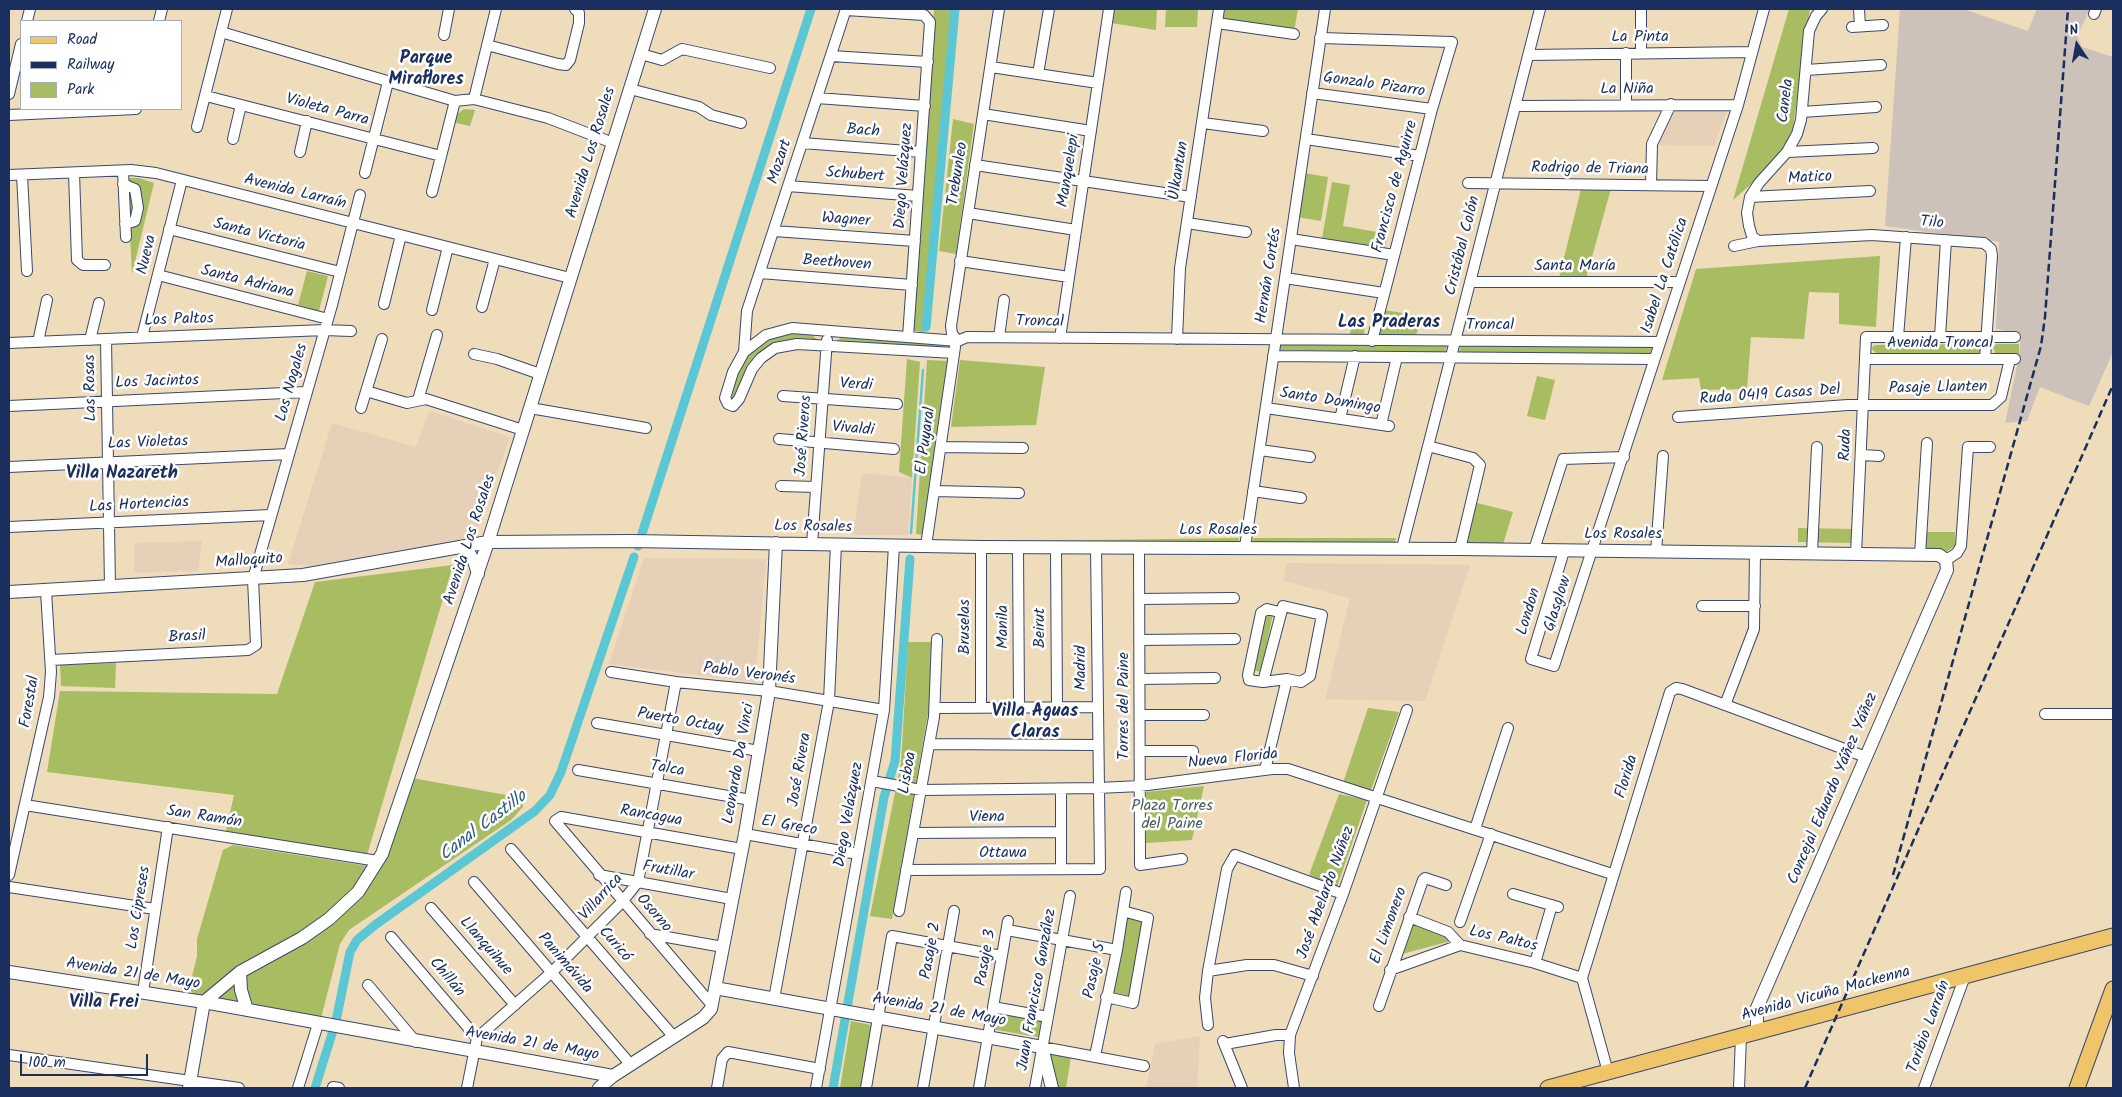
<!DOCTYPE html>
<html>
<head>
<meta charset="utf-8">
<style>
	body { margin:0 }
	#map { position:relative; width:2122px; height:1097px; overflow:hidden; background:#eedcba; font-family:Kalam,sans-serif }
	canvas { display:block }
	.frame { position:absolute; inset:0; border:10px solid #1b2f5e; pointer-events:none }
	.legend { position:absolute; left:20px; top:20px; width:162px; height:90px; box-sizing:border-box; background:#fff; border:1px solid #a4acbf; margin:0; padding:6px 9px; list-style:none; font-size:15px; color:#1b2f5e }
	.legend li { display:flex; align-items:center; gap:10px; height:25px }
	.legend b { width:25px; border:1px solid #a4acbf }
	.north { position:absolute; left:2052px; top:20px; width:50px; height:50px; -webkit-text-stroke:4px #fff; paint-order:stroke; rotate:348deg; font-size:14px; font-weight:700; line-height:20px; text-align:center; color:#1b2f5e }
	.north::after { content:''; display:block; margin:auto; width:18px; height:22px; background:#1b2f5e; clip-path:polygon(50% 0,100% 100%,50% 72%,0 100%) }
	.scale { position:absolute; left:20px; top:1054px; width:128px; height:22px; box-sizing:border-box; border:2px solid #1b2f5e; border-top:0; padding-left:6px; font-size:15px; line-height:18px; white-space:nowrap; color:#1b2f5e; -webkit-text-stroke:4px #fff; paint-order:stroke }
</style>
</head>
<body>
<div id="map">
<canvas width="2122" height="1097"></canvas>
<div class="frame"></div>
<ul class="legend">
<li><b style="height:6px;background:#f0c469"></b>Road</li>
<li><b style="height:6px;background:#1b2f5e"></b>Railway</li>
<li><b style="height:14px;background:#a8bc61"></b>Park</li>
</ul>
<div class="north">N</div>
<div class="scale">100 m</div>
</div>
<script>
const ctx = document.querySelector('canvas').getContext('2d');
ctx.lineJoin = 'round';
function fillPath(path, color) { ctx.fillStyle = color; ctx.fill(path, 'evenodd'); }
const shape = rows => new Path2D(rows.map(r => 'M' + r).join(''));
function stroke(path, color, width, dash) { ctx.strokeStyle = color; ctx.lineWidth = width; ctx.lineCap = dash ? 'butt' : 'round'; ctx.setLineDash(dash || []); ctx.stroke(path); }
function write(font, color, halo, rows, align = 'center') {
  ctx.font = font + ' Kalam,sans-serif'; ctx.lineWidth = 5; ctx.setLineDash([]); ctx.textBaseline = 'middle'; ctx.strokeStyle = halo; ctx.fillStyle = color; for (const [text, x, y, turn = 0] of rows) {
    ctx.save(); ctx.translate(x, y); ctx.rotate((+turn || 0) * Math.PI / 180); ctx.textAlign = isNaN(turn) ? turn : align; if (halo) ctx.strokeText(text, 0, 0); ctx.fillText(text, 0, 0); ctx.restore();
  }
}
fillPath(shape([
	[1674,109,1727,110,1714,146,1658,145],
	[429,411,510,437,477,531,470,539,310,566,288,564,332,423,416,447],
	[862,473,912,478,908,535,853,535],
	[202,541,198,571,134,573,134,543],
	[644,558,766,559,755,682,609,664],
	[1287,563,1470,565,1425,701,1325,699,1350,598,1283,581],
	[1200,1036,1197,1088,1146,1088,1155,1044]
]), '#e6d0b7');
fillPath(shape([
	[1900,9,1963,9,2028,31,2037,9,2090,9,2077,36,2082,47,2113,57,2113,352,2089,406,2040,387,2027,421,2005,423,2019,357,2021,334,1996,329,1999,242,1885,226]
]), '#ccc2b9');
fillPath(shape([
	[934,9,951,9,924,332,911,331],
	[1113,9,1157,9,1156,30,1111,23],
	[1166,9,1198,9,1197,27,1165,27],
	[1225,9,1298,9,1294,32,1222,23],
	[1789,9,1810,9,1791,141,1774,164,1733,200],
	[464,109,475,110,470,126,451,122,455,116],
	[953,119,974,124,956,254,939,251],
	[1304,173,1328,177,1321,221,1297,217],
	[127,178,139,178,154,183,132,274],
	[1332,182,1350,185,1343,226,1388,234,1385,249,1322,238],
	[1582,185,1612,185,1585,282,1558,282],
	[1880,256,1876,327,1839,324,1839,293,1809,292,1804,339,1751,337,1747,389,1701,390,1699,378,1662,380,1696,269],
	[307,271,328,276,319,311,298,305],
	[1384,310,1422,316,1416,336,1376,336],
	[1352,316,1365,317,1364,336,1350,335],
	[791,334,811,334,817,339,764,353,736,399,731,400,738,371,747,355,760,345,775,337],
	[841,338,938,342,942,346,942,348,835,341],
	[1280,344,1447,346,1445,353,1280,350],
	[1461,344,1652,347,1650,354,1459,352],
	[1975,344,1981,348,1981,352,1977,354,1877,354,1872,349,1873,346,1877,345],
	[1996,344,2019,344,2019,354,1996,354,1993,348],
	[907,359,920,362,912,478,899,472],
	[927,360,949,361,923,535,916,534],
	[960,360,1045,367,1036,425,951,427],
	[1537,376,1555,380,1545,420,1527,416],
	[1469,501,1513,512,1503,544,1459,543],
	[1798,528,1852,529,1852,543,1798,542],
	[1925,532,1955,532,1955,546,1946,552,1923,552],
	[1239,538,1238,545,1024,541],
	[1253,538,1396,538,1394,546,1252,544],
	[453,565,367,855,226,831,234,795,47,772,60,691,277,694,315,582],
	[1264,612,1273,614,1261,672,1252,670],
	[908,642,931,642,929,708,892,919,870,916,901,763],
	[116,663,115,688,61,686,60,665],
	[1368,708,1399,712,1371,790,1343,783],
	[412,778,523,798,523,807,511,820,349,930,340,944,320,1022,195,995,189,989,197,956,197,939,223,850,233,845,381,868],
	[1204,786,1192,840,1146,843,1146,792],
	[1339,794,1367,800,1337,887,1309,875],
	[1126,916,1143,921,1130,999,1110,994],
	[1405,920,1449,935,1451,941,1394,956],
	[995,1013,1044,1021,1043,1038,991,1029],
	[851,1021,871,1025,861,1088,840,1088],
	[1045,1052,1071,1057,1066,1088,1054,1088]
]), '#a8bc61');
stroke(shape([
	[911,533,923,370]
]), '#5bc7d4', 2.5);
stroke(shape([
	[926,327,955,9],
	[638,546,811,9],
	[315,1088,336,1021,350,952,357,940,375,925,535,811,550,795,561,772,634,557],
	[833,1088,884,797,895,761,910,559]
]), '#5bc7d4', 9);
const minor = shape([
	[1641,9,1641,53],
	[1859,9,1860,26],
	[846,10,924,15,930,22,908,337],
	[2094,14,2096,9],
	[27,21,30,9],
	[159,21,162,9],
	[1217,23,1294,34],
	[1852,27,1883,25],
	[221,32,455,101,474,99,548,118,613,143],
	[444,35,449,9],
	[1320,38,1452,42,1432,109,1372,341],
	[487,45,558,64,566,65,570,60,579,23,579,13,575,9],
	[1626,53,1626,105],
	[641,54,662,60,682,49,770,68],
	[1529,55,1752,52],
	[831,56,928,62],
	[991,67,1098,83],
	[1806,70,1881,65],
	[1038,74,1049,9],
	[630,89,699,107,711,115,741,123],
	[1312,93,1432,109],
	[9,94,21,44],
	[206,96,441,156],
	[817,98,925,106],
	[474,99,496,9],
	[1516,106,1738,105],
	[1802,112,1876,107],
	[983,114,1091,131],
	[9,115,136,109],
	[1203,123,1263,131],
	[197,127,227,9],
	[233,139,241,105],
	[1306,139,1420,156],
	[802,143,921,152],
	[300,152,307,121],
	[1787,152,1873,148],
	[975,165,1191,197],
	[123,171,126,237],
	[74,173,77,260,83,265,105,265],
	[365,173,388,82],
	[9,175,131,170,156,173,570,278],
	[22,175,27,271],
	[1468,183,1711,186],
	[123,184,135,189,138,208,135,221,125,224],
	[1651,185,1652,144,1671,104],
	[788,186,918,196],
	[432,192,455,101],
	[1750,197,1870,191],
	[968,213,1076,230],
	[1187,223,1246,232],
	[169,229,340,272],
	[774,231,915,241],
	[1291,239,1394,255],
	[1758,241,1872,235,1984,243,1991,249,1992,256,1985,359],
	[1758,241,1752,236,1749,226,1747,213,1750,197,1759,183,1787,152,1797,134,1801,120,1809,31,1816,16,1822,9],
	[1734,246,1758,241],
	[960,261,1069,277],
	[760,273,912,285],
	[158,275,328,319],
	[1285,278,1384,293],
	[1470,282,1679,282],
	[384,304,401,235],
	[482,307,495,259],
	[432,310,448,247],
	[142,337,182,180],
	[999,337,1004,300],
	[1898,337,1906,237],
	[1940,337,1946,240],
	[1060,338,1109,9],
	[106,339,110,587],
	[1177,339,1180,268,1219,9],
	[90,340,99,303],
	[958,341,952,334,951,326,999,9],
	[38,342,47,300],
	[9,343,324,330,351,331],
	[744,352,747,311,846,9],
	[954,353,797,344,775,348,761,358,752,369,739,399,733,406,728,404,725,398,733,372,744,352,766,335,792,328,958,341,967,337,1659,342],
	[474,354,497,359,540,374],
	[1273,356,1654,359],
	[1866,359,2015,359],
	[366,391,407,403,426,399,523,430],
	[783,396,897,404],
	[418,400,437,335],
	[9,406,306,392],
	[361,408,382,339],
	[530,408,646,428],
	[1266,408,1389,426],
	[1678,417,1848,405,1992,405,2001,397,2010,359],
	[1340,419,1355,356],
	[1381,425,1397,357],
	[779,439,894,449],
	[1428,446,1473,458,1480,465,1460,549],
	[942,447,1023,448],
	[1260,450,1310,457],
	[1862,455,1879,456],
	[9,467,289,454],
	[781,486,816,487],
	[935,491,1019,493],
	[1253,491,1301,498],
	[9,527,271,515],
	[812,544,827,340],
	[926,546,955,347],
	[981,547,981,708],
	[1018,547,1019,707],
	[1139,547,1140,865,1182,859],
	[1245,547,1325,9],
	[1056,548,1057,707],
	[1402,548,1540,9],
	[1534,550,1563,459,1624,457],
	[1564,551,1531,659,1554,666,1738,105,1764,9],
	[1656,552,1663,456],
	[1812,553,1817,447],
	[1856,554,1866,337,2015,337],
	[1920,555,1927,443],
	[1946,560,1957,553,1961,546,1968,447,1990,447],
	[1139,599,1234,598],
	[1702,606,1755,606],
	[1139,640,1235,639],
	[51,660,248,650,256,645,253,579,332,305,360,195],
	[611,672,676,682,769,691,884,710],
	[1140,679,1215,678],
	[1263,682,1283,606,1322,615,1310,676,1301,682,1287,679,1263,682,1249,680,1248,675,1261,613,1267,609,1279,612],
	[1725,705,1754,629,1755,552],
	[936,708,1097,707],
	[2045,714,2113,714],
	[1140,715,1204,715],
	[597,723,759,751],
	[929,744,1097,745],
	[1140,751,1193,751],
	[578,770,751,800],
	[1265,770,1287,679],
	[872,781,921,790,1098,788,1140,786,1272,769,1288,769,1612,874],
	[25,805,378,861],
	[1475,829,1508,728],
	[913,833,1061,832],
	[745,834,858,854],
	[511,849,674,1037],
	[1061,869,1061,789],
	[906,870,1100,869,1096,547],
	[9,875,49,697,51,672,46,591],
	[599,875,732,899],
	[474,882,631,1065],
	[9,887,155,909],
	[1513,894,1558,907],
	[431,908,515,1005],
	[899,911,934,717,937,639],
	[1409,917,1448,932,1460,945],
	[1460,922,1491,834],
	[1007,930,1117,950],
	[650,934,723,947],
	[391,937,477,1038],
	[1535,963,1552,905],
	[1390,970,1460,945,1535,963,1582,978],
	[1208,971,1247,965,1274,965,1313,976],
	[368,985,416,1042],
	[143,992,168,827],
	[1106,997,1133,1003,1148,918,1123,911],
	[774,999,829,701,836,544],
	[712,1005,555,821,561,817,742,849],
	[1379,1006,1423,880,1425,878,1446,885],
	[993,1007,1048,1017],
	[1208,1025,1205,998,1208,971,1227,869,1235,855,1343,894],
	[1223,1041,1242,1088],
	[1225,1044,1276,1035,1290,1035],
	[1042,1047,1144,1066],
	[9,1055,239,1088],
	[1095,1056,1117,950,1126,892],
	[1608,1072,1582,978,1670,692,1676,688,1682,689,1866,757],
	[333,1087,339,1088],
	[298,1088,318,1024],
	[467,1088,477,1038,552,972,622,902,638,882,676,682],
	[717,1088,722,1059,728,1052,820,1069],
	[816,1088,884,710,894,546],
	[866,1088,892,936,1002,956],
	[923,1088,954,911],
	[979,1088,1008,921],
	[1035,1088,1070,896],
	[1294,1088,1289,1053,1290,1035,1343,894,1407,710],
	[1739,1088,1741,1036],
	[1924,1088,1965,976]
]);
const tertiary = shape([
	[465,547,474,561,478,574],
	[9,592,303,575,488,542,632,541,981,547,1460,549,1939,555,1946,560,1947,570,1757,1008,1757,1032],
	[9,972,204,1002,613,1076],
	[240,972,241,990,247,1010],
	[715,988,1042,1047,1052,1088],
	[204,1002,240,972,302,938,329,919,358,892,382,854,488,542,655,9],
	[189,1088,204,1002],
	[599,1088,613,1076,703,1018,711,1009,745,834,769,691,776,543]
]);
const primary = shape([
	[1548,1088,2113,936],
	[2077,1088,2113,989]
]);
stroke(minor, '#3b496c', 12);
stroke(tertiary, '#3b496c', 14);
stroke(primary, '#3b496c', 17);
stroke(minor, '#fff', 10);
stroke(tertiary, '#fff', 12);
stroke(primary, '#f0c469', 15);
stroke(shape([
	[1893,875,2041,346,2045,317,2068,9],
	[1805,1088,2113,385]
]), '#1b2f5e', 2.5, [8, 4]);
write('16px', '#1b2f5e', '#fff', [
	["La Pinta",1640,38],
	["Gonzalo Pizarro",1374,86,8],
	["La Niña",1627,90],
	["Canela",1787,101,-83],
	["Violeta Parra",327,111,15],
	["Bach",863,132,4],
	["Avenida Los Rosales",592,153,-73],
	["Mozart",781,162,-72],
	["Rodrigo de Triana",1590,170,1],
	["Manquelepi",1070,171,-81],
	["Ülkantun",1180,171,-81],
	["Trebunleo",959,174,-81],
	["Schubert",855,176,4],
	["Diego Velázquez",905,176,-86],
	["Matico",1810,179,-3],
	["Francisco de Aguirre",1396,187,-75],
	["Avenida Larraín",295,193,14],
	["Wagner",846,221,4],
	["Tilo",1932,224,4],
	["Santa Victoria",259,236,14],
	["Cristóbal Colón",1464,246,-76],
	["Nueva",148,255,-76],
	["Beethoven",837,264,4],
	["Santa María",1575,267],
	["Hernán Cortés",1270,276,-81],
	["Isabel La Católica",1666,276,-72],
	["Santa Adriana",247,283,14],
	["Los Paltos",179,321,-2],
	["Troncal",1040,323,1],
	["Troncal",1490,326],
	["Avenida Troncal",1940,344],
	["Los Jacintos",157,383,-2],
	["Los Nogales",293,383,-74],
	["Verdi",856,386,4],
	["Las Rosas",92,388,-91],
	["Pasaje Llanten",1938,389,-1],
	["Ruda 0419 Casas Del",1770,396,-4],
	["Santo Domingo",1330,402,9],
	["Vivaldi",853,430,5],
	["José Riveros",805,436,-86],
	["El Puyaral",927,441,-82],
	["Las Violetas",148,444,-2],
	["Ruda",1847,445,-88],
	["Las Hortencias",139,506,-3],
	["Los Rosales",813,528,1],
	["Los Rosales",1218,531],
	["Los Rosales",1623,535],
	["Avenida Los Rosales",471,540,-72],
	["Malloquito",249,562,-4],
	["Glasglow",1559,604,-72],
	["London",1530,612,-73],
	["Bruselas",966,627,-90],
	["Manila",1004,627,-90],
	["Beirut",1041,628,-90],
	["Brasil",187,638,-3],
	["Madrid",1082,668,-90],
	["Pablo Veronés",749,675,7],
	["Forestal",31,702,-80],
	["Torres del Paine",1125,706,-90],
	["Puerto Octay",680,722,10],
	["Nueva Florida",1233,760,-6],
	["Leonardo Da Vinci",740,764,-80],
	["Talca",667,770,10],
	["José Rivera",801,770,-80],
	["Lisboa",909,773,-80],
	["Florida",1628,777,-73],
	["Concejal Eduardo Yáñez Yáñez",1834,789,-67],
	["Diego Velázquez",850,815,-80],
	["Rancagua",651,817,10],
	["San Ramón",204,818,9],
	["Viena",987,818],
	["El Greco",789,827,10],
	["Ottawa",1003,854],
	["Frutillar",668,872,10],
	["José Abelardo Núñez",1327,893,-70],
	["Villarrica",602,898,-48],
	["Los Cipreses",140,908,-81],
	["Osorno",653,914,49],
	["El Limonero",1390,926,-70],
	["Los Paltos",1503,940,13],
	["Curicó",614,945,49],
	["Llanquihue",485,947,49],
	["Pasaje 2",932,951,-80],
	["Pasaje 3",987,958,-80],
	["Panimávida",564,964,49],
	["Pasaje 5",1096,971,-78],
	["Avenida 21 de Mayo",133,975,9],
	["Chillán",446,978,50],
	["Juan Francisco González",1038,990,-80],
	["Avenida Vicuña Mackenna",1826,995,-15],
	["Avenida 21 de Mayo",939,1011,10],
	["Toribio Larraín",1930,1027,-70],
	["Avenida 21 de Mayo",532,1045,10]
]);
write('16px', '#4c605f', '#fff', [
	["Plaza Torres",1172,807],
	["del Paine",1172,825]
]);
write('bold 18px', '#1b2f5e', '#fff', [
	["Parque",426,60],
	["Miraflores",426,81],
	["Las Praderas",1389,324],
	["Villa Nazareth",122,475],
	["Villa Aguas",1035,713],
	["Claras",1035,734],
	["Villa Frei",104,1004]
]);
write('italic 18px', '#2e5d81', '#fff', [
	["Canal Castillo",484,827,-37]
]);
</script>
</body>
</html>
